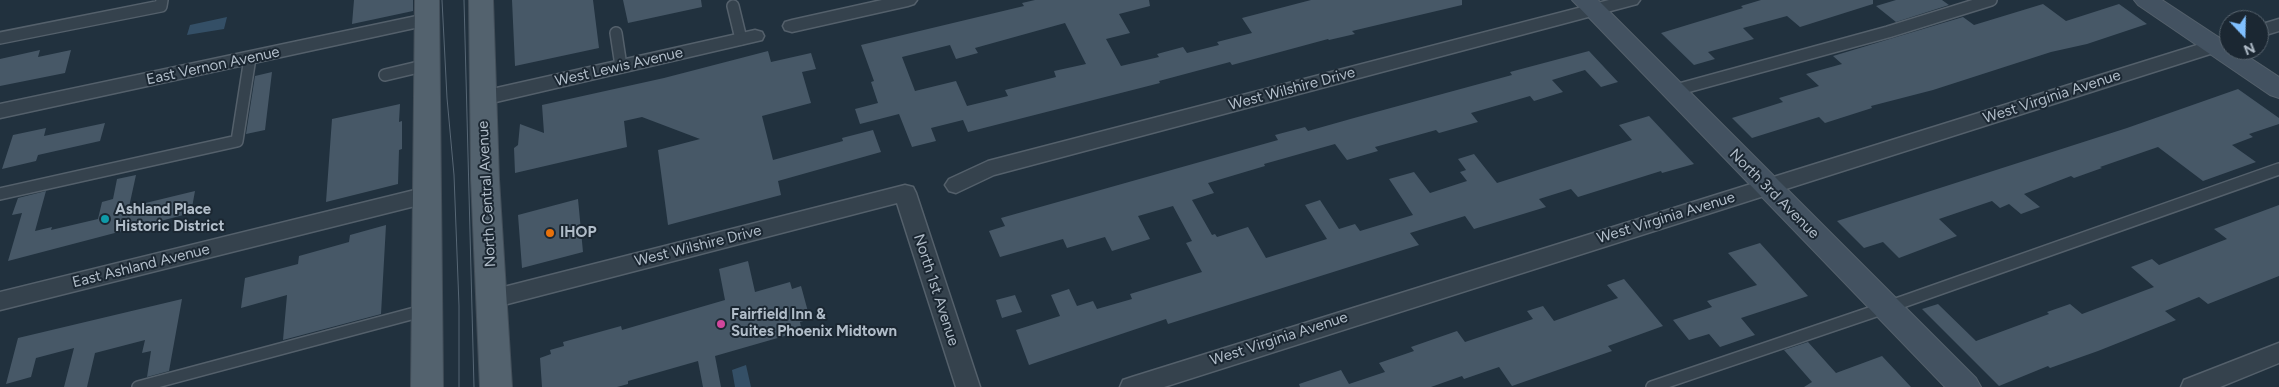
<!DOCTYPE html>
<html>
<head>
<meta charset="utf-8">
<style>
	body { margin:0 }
	#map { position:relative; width:2279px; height:387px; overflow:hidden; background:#21313e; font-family:Figtree,sans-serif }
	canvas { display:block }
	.north { position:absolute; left:2219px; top:10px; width:50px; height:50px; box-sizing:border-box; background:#1b2732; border:1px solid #57636e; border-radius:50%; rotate:159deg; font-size:14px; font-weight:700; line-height:20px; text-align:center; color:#b1bdc9 }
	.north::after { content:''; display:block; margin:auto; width:18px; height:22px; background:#80c0ff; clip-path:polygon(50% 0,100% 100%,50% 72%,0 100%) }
</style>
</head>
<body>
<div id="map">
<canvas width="2279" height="387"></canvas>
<div class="north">N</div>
</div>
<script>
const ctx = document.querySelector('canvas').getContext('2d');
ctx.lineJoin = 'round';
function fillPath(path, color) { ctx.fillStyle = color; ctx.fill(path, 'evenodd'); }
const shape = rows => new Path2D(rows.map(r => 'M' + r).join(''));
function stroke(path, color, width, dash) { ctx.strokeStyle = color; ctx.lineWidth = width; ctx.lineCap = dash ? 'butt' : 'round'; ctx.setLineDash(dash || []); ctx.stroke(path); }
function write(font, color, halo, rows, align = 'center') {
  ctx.font = font + ' Figtree,sans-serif'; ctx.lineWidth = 4; ctx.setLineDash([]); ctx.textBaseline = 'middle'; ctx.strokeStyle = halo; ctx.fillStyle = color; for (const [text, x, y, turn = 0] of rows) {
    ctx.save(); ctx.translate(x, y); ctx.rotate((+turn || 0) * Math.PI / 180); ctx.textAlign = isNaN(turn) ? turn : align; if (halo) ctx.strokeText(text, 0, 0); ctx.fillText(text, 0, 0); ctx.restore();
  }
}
fillPath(shape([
	[227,17,224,29,187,35,190,25],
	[746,365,751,387,735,387,732,370]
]), '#344f66');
fillPath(shape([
	[354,0,413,0,413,11,352,24],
	[512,0,593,0,599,48,515,66],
	[623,0,701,0,702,7,628,23],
	[1035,0,1149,0,1150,6,1119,14,1130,33,1106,39,1121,66,1159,57,1157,54,1183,47,1187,53,1219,45,1217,42,1252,33,1242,18,1311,0,1462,0,1462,5,1352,31,1355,34,1329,40,1328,39,1232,65,1230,62,1159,81,1160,83,968,132,963,120,931,128,936,141,912,147,899,114,860,124,855,109,878,103,871,82,874,81,861,45,1024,6,1022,3],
	[1065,23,1086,64,1054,71,1056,77,1005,90,1008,96,967,106,956,81,915,91,902,57,950,45,956,59,978,53,975,48],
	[1761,0,1873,0,1873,4,1800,27,1787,16,1743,28,1754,39,1708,52,1715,59,1694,65,1661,33,1743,8,1741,6],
	[1896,0,1942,0,1949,5,1896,22,1876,6],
	[2043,4,2066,21,2119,4,2147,24,2087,44,2051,52,1933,90,1871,106,1872,108,1825,123,1819,117,1752,138,1732,118,1783,102,1779,98,1819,86,1806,74,1842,64,1833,56,1963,17,1974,25],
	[40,50,38,57,71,50,65,73,0,86,0,59],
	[768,51,771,62,811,53,816,69,802,72,811,103,762,116,773,160,843,141,842,138,873,130,881,152,778,181,781,195,668,225,658,150,700,139,642,117,624,121,627,147,515,173,514,148,518,145,520,124,544,133,542,105,664,78],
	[1589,51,1618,82,1601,87,1585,70,1552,80,1563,92,1534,101,1530,96,1471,113,1478,122,1439,133,1436,130,1375,147,1378,151,1347,160,1335,144,1264,164,1265,166,1208,183,1214,193,1192,200,1212,235,1215,234,1217,237,1248,227,1266,258,1327,239,1305,205,1320,200,1339,229,1355,224,1360,231,1413,215,1389,179,1414,172,1430,193,1467,181,1460,172,1466,170,1458,159,1474,154,1497,183,1632,140,1619,125,1649,116,1694,164,1662,173,1661,171,1578,197,1571,189,1539,199,1546,207,1474,229,1465,216,1410,233,1419,245,1168,324,1166,319,1029,365,1016,330,1060,316,1051,295,1069,289,1077,306,1093,301,1097,309,1132,299,1130,294,1202,272,1186,243,1192,241,1173,206,1138,216,1150,239,1112,251,1105,237,1067,248,1063,239,1000,257,989,231,1005,226,1001,218,1278,140,1275,135,1305,127,1308,131,1354,118,1512,75,1510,72],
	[272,72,265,130,246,134,255,76],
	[2238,89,2279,118,2279,124,2249,134,2253,137,2232,145,2256,162,2203,181,2158,147,2100,167,2102,168,2074,178,2071,176,2024,194,2040,207,2021,214,2009,204,2000,208,1992,201,1939,219,1957,236,1899,258,1883,242,1864,248,1837,221,2127,128],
	[400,104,399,122,402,121,402,149,399,150,398,184,326,202,332,119],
	[105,123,100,141,38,155,36,161,2,169,13,135,46,128,44,136],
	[136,175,129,207,195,191,191,213,8,261,22,213,12,215,18,198,46,191,35,231,52,227,51,230,98,219,102,202,113,199,117,179],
	[578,199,583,252,522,268,518,215],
	[2279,205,2279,276,2208,304,2199,297,2165,311,2176,320,2098,351,2050,368,2048,366,1999,386,1922,309,1938,304,1976,341,2049,314,2047,312,2070,304,2082,314,2154,287,2131,267,2152,259,2159,265,2227,239,2214,229],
	[386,225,381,314,283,340,287,295,241,308,245,278,298,264,299,256,349,242,350,235],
	[1760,243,1808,296,1741,318,1755,335,1720,347,1709,334,1689,340,1673,320,1712,307,1707,301,1757,285,1728,253],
	[748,261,755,292,790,282,792,289,801,286,810,319,800,322,802,331,715,356,721,387,703,387,698,361,628,381,628,384,617,387,542,387,540,358,551,354,550,350,564,346,563,342,621,326,622,330,725,300,719,269],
	[1624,279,1663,326,1608,346,1612,351,1512,386,1499,367,1464,379,1462,376,1431,387,1300,387,1299,384,1341,370,1349,384,1385,372,1379,363,1414,351,1411,347,1457,331,1465,342,1533,319,1527,311,1543,306,1554,321,1618,298,1607,285],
	[1015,295,1022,312,1002,318,996,300],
	[182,299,169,371,147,377,151,351,142,353,145,340,95,353,87,387,64,387,74,348,36,358,31,377,6,384,18,338],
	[1808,342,1836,373,1882,356,1911,387,1804,387,1812,382,1784,350]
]), '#475867');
const lane = shape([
	[733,6,741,39],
	[616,33,621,66],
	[0,38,161,6,162,0],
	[385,75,427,65],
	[1672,91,1888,32,1991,0],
	[0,194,237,141,250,58],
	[138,387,426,310],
	[1652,387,1905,301,2279,169]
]);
const street = shape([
	[882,0,917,0,914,4,908,6,792,32,785,30,783,26,785,22,792,20,882,0],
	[1609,0,1640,0,1637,4,994,175,956,193,949,191,945,185,949,179,988,161,1609,0],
	[426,14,433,16,435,20,433,24,0,118,0,104,426,14],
	[2279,19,2279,31,2259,37,2259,25,2279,19],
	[755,30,762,32,764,36,762,40,483,105,476,103,473,98,476,93,483,91,755,30],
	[2229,35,2229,48,1164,387,1120,387,1123,380,1132,377,2229,35],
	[905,185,913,187,916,193,980,387,956,387,897,203,492,308,484,305,481,299,484,293,492,290,905,185],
	[427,187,435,189,438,195,435,201,0,310,0,292,427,187],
	[2279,343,2279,363,2220,387,2181,387,2184,380,2279,343]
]);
const secondary = shape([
	[1572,0,1598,0,1976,378,1981,387,1945,387,1572,0],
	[2134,0,2162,0,2229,44,2229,50,2238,50,2279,77,2279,98,2270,95,2138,5,2134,0]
]);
const primary = shape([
	[415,0,439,0,443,387,411,387,415,0],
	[469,0,493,0,499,179,512,387,480,387,471,179,469,0]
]);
stroke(lane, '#54606b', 14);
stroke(street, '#54606b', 3);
stroke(secondary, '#54606b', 2);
stroke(primary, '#424e59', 2);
stroke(lane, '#35424d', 11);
fillPath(street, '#35424d');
fillPath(secondary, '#435261');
fillPath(primary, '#53626e');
stroke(shape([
	[442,0,447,98,454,175,459,306,459,387],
	[464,0,474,387]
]), '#576775', 1);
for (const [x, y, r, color] of [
	[105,219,5,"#0f9aa8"],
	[550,233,5,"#e8710a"],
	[721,324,5,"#d1479c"]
]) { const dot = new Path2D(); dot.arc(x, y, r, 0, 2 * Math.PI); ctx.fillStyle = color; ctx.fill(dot); stroke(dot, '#1b2732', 2); }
write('15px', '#b1bdc9', '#1b2732', [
	["East Vernon Avenue",213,66,-12],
	["West Lewis Avenue",619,67,-13],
	["West Wilshire Drive",1292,89,-15],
	["West Virginia Avenue",2052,97,-18],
	["North Central Avenue",487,194,-93],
	["North 3rd Avenue",1774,194,45],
	["West Virginia Avenue",1666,218,-17],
	["West Wilshire Drive",698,246,-14],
	["East Ashland Avenue",141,266,-14],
	["North 1st Avenue",936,290,72],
	["West Virginia Avenue",1279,339,-18]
]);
write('bold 15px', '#b1bdc9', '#1b2732', [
	["Ashland Place",115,210],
	["Historic District",115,227],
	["IHOP",560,233],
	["Fairfield Inn &",731,315],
	["Suites Phoenix Midtown",731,332]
], 'left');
</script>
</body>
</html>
